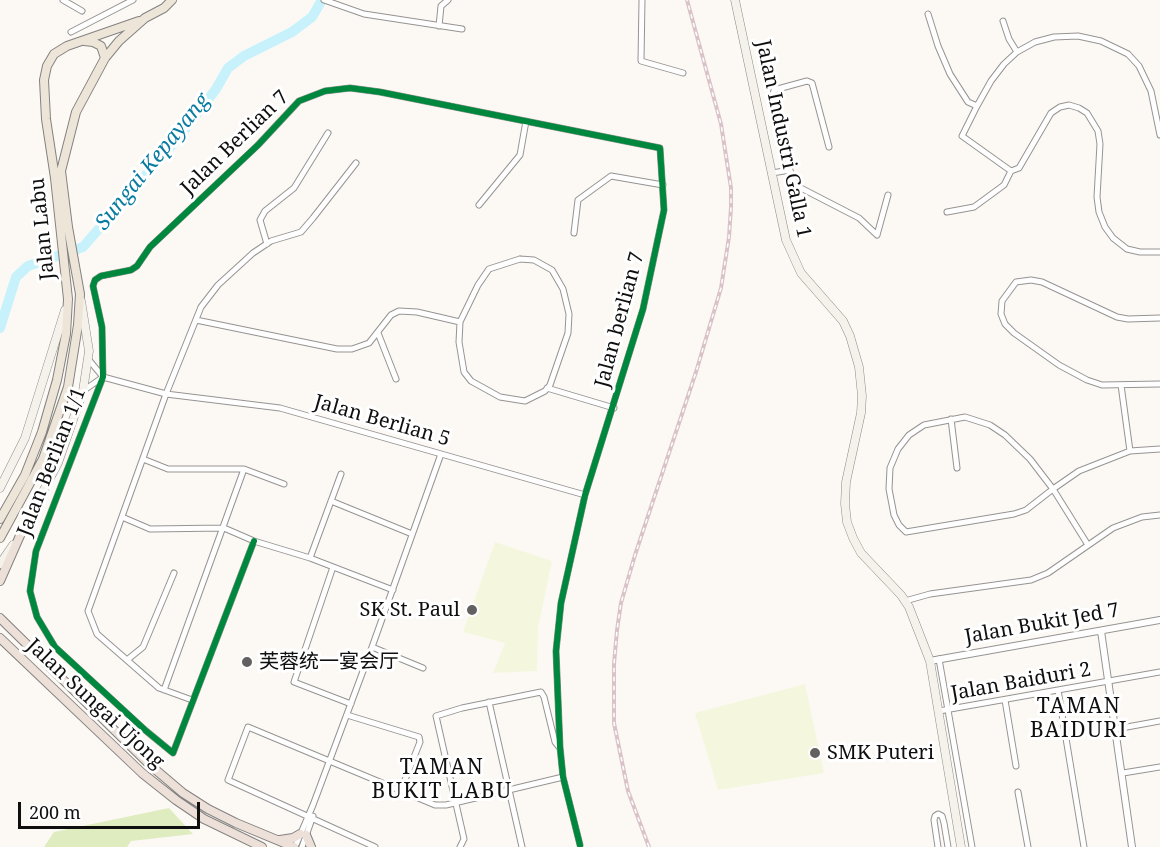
<!DOCTYPE html>
<html>
<head>
<meta charset="utf-8">
<style>
	body { margin:0 }
	#map { position:relative; width:1160px; height:847px; overflow:hidden; background:#fcf9f5; font-family:"Noto Serif",serif }
	canvas { display:block }
	.scale { position:absolute; left:18px; top:802px; width:182px; height:27px; box-sizing:border-box; border:3px solid #0f0f0f; border-top:0; padding-left:8px; font-size:18px; line-height:21px; white-space:nowrap; color:#0f0f0f; -webkit-text-stroke:4px #fff; paint-order:stroke }
</style>
</head>
<body>
<div id="map">
<canvas width="1160" height="847"></canvas>
<div class="scale">200 m</div>
</div>
<script>
const ctx = document.querySelector('canvas').getContext('2d');
ctx.lineJoin = 'round';
function fillPath(path, color) { ctx.fillStyle = color; ctx.fill(path, 'evenodd'); }
const shape = rows => new Path2D(rows.map(r => 'M' + r).join(''));
function stroke(path, color, width, dash) { ctx.strokeStyle = color; ctx.lineWidth = width; ctx.lineCap = dash ? 'butt' : 'round'; ctx.setLineDash(dash || []); ctx.stroke(path); }
function write(font, color, halo, rows, align = 'center') {
  ctx.font = font + ' "Noto Serif","Noto Sans SC",serif'; ctx.lineWidth = 6; ctx.setLineDash([]); ctx.textBaseline = 'middle'; ctx.strokeStyle = halo; ctx.fillStyle = color; for (const [text, x, y, turn = 0] of rows) {
    ctx.save(); ctx.translate(x, y); ctx.rotate((+turn || 0) * Math.PI / 180); ctx.textAlign = isNaN(turn) ? turn : align; if (halo) ctx.strokeText(text, 0, 0); ctx.fillText(text, 0, 0); ctx.restore();
  }
}
fillPath(shape([
	[169,808,193,834,131,841,127,847,44,847,54,832]
]), '#deecbf');
fillPath(shape([
	[495,542,552,561,538,628,537,671,493,673,505,643,463,632],
	[805,684,824,773,718,790,695,713]
]), '#f4f7dd');
stroke(shape([
	[0,328,16,277,28,266,83,247,179,137,216,89,228,68,244,56,292,32,312,17,322,0]
]), '#c7f2fb', 10);
const minor = shape([
	[63,0,82,11],
	[324,0,364,14,462,29],
	[642,0,641,61,683,73],
	[928,14,938,46,950,74,968,102,977,106],
	[1003,21,1009,39,1017,52],
	[439,26,441,6,448,0],
	[71,32,133,0],
	[829,147,812,83,807,81,774,90,773,94,790,170,795,185,859,218,877,235,888,195],
	[1011,171,962,136,977,106,991,81,1004,64,1017,52,1035,42,1054,37,1078,36,1101,41,1128,54,1139,66,1151,91,1160,135],
	[772,173,790,170],
	[479,205,520,155,526,121],
	[947,212,974,207,1004,185,1011,171,1019,168,1051,113,1060,107,1069,105,1079,108,1087,113,1098,131,1100,144,1097,197,1099,212,1105,227,1113,238,1127,249,1140,252,1160,252],
	[574,233,578,200,611,176,663,185],
	[267,244,260,220,265,211,294,188,328,133],
	[520,259,534,260,552,270,563,289,569,314,568,333,550,385,545,391,525,401,500,397,471,381,464,372,459,342,460,322,478,285,489,269,520,259],
	[1160,318,1128,319,1117,317,1042,282,1031,280,1016,282,1002,301,1001,314,1005,324,1014,333,1059,365,1087,380,1102,385,1160,384],
	[196,320,337,349,352,349,369,343,391,315,399,311,417,312,460,322],
	[378,333,396,379],
	[89,360,103,377,166,394,280,408,585,495],
	[1121,385,1130,451],
	[547,388,614,408],
	[83,391,103,377],
	[951,419,957,468],
	[143,459,168,469,244,469,284,484],
	[331,501,412,534],
	[122,517,150,529,224,528,254,541,310,558,393,590],
	[254,541,173,753,145,730,55,647,37,617,30,591,36,551,103,377,102,327,93,286,95,280,101,276,131,270,137,266,150,247,258,145,299,101,325,91,350,88,380,92,660,148,664,210,643,309,585,495,561,603,556,651,560,747,563,777,580,845],
	[1088,545,1053,489,1030,459,1005,435,990,425,965,417,924,425,909,435,898,449,890,468,889,489,894,515,899,525,906,532,1014,514,1026,510,1053,489,1079,471,1130,451,1160,449],
	[310,558,341,474],
	[333,567,294,682,351,704],
	[905,601,930,594,1031,580,1048,573,1113,528,1142,517,1160,515],
	[372,647,423,668],
	[939,659,972,847],
	[127,660,143,647,174,573],
	[164,690,244,469],
	[1058,690,1084,847],
	[192,700,159,688,97,634,88,611,166,394,201,307,218,285,253,253,271,241,301,232,313,218,356,163],
	[1005,700,1016,766],
	[489,702,522,847],
	[939,711,1160,672],
	[347,715,419,737,420,742,401,790],
	[1116,729,1160,721],
	[1123,773,1160,767],
	[1018,792,1028,847],
	[295,847,313,805,372,647,441,454],
	[302,847,313,816],
	[375,847,228,780,248,727,435,805,446,805,563,777],
	[460,847,464,839,436,716,462,708,541,692,544,697,555,742,559,747],
	[938,847,934,820,935,816,938,814,942,816,944,823,948,847]
]);
const tertiary = shape([
	[1101,631,1132,847],
	[930,661,1160,620]
]);
const secondary = shape([
	[735,0,786,240,801,273,843,321,850,336,859,367,862,396,861,413,846,482,845,504,847,522,853,538,861,553,901,595,909,607,930,661,961,847],
	[0,488,25,438,65,310],
	[20,535,58,463,83,391,89,351,81,301],
	[0,564,13,545]
]);
const primary = shape([
	[84,41,93,42,101,46,105,58],
	[0,519,25,475,42,432,57,380,66,334,68,299,55,178,46,119,44,80,47,66,54,54,67,46,139,21],
	[0,538,43,459,68,387,78,325,80,294,68,227,61,171,76,112,105,58,119,41,145,18,164,8,172,0]
]);
const trunk = shape([
	[0,581,22,531],
	[0,618,150,765,183,793,208,809,236,823,294,847],
	[0,638,142,773,176,800,204,819,262,847],
	[306,835,311,847],
	[280,840,293,838,300,834]
]);
stroke(minor, '#969493', 7);
stroke(tertiary, '#969493', 8);
stroke(secondary, '#8c8b89', 9);
stroke(primary, '#838280', 10);
stroke(trunk, '#838280', 10);
stroke(minor, '#fffefe', 5);
stroke(tertiary, '#fffefe', 6);
stroke(secondary, '#f5f2eb', 8);
stroke(primary, '#eee5d9', 8);
stroke(trunk, '#ece0d8', 8);
const rail = shape([
	[649,847,628,791,614,723,614,664,617,630,621,603,635,555,696,372,721,288,729,237,731,207,731,188,721,124,687,0]
]);
stroke(rail, '#dac3c8', 4);
stroke(rail, '#fff', 1.5, [4.5]);
stroke(shape([
	[254,541,173,753,145,730,55,647,37,617,30,591,36,551,103,377,102,327,93,286,95,280,101,276,131,270,137,266,150,247,258,145,299,101,325,91,350,88,380,92,660,148,664,210,643,309,585,495,561,603,556,651,560,747,563,777,580,845]
]), '#00873e', 6);
for (const [x, y, r, color] of [
	[472,610,6,"#626160"],
	[247,662,6,"#626160"],
	[815,753,6,"#626160"]
]) { const dot = new Path2D(); dot.arc(x, y, r, 0, 2 * Math.PI); ctx.fillStyle = color; ctx.fill(dot); stroke(dot, '#fff', 2); }
write('20px', '#0f0f0f', '#fff', [
	["Jalan Industri Galla 1",783,139,78],
	["Jalan Berlian 7",235,143,-44],
	["Jalan Labu",43,229,-96],
	["Jalan berlian 7",620,320,-75],
	["Jalan Berlian 5",382,421,16],
	["Jalan Berlian 1/1",52,462,-69],
	["Jalan Bukit Jed 7",1042,624,-10],
	["Jalan Baiduri 2",1021,682,-10],
	["Jalan Sungai Ujong",95,704,43]
]);
write('20px', '#0f0f0f', '#fff', [
	["SK St. Paul",460,610,"right"],
	["芙蓉统一宴会厅",259,662],
	["SMK Puteri",827,753]
], 'left');
write('italic 21px', '#0a7ca1', '#fff', [
	["Sungai Kepayang",153,162,-51]
]);
ctx.letterSpacing = '1.5px';
write('21px', '#0f0f0f', '#fff', [
	["TAMAN",1079,707],
	["BAIDURI",1079,731],
	["TAMAN",442,768],
	["BUKIT LABU",442,792]
]);
ctx.letterSpacing = '0px';
</script>
</body>
</html>
